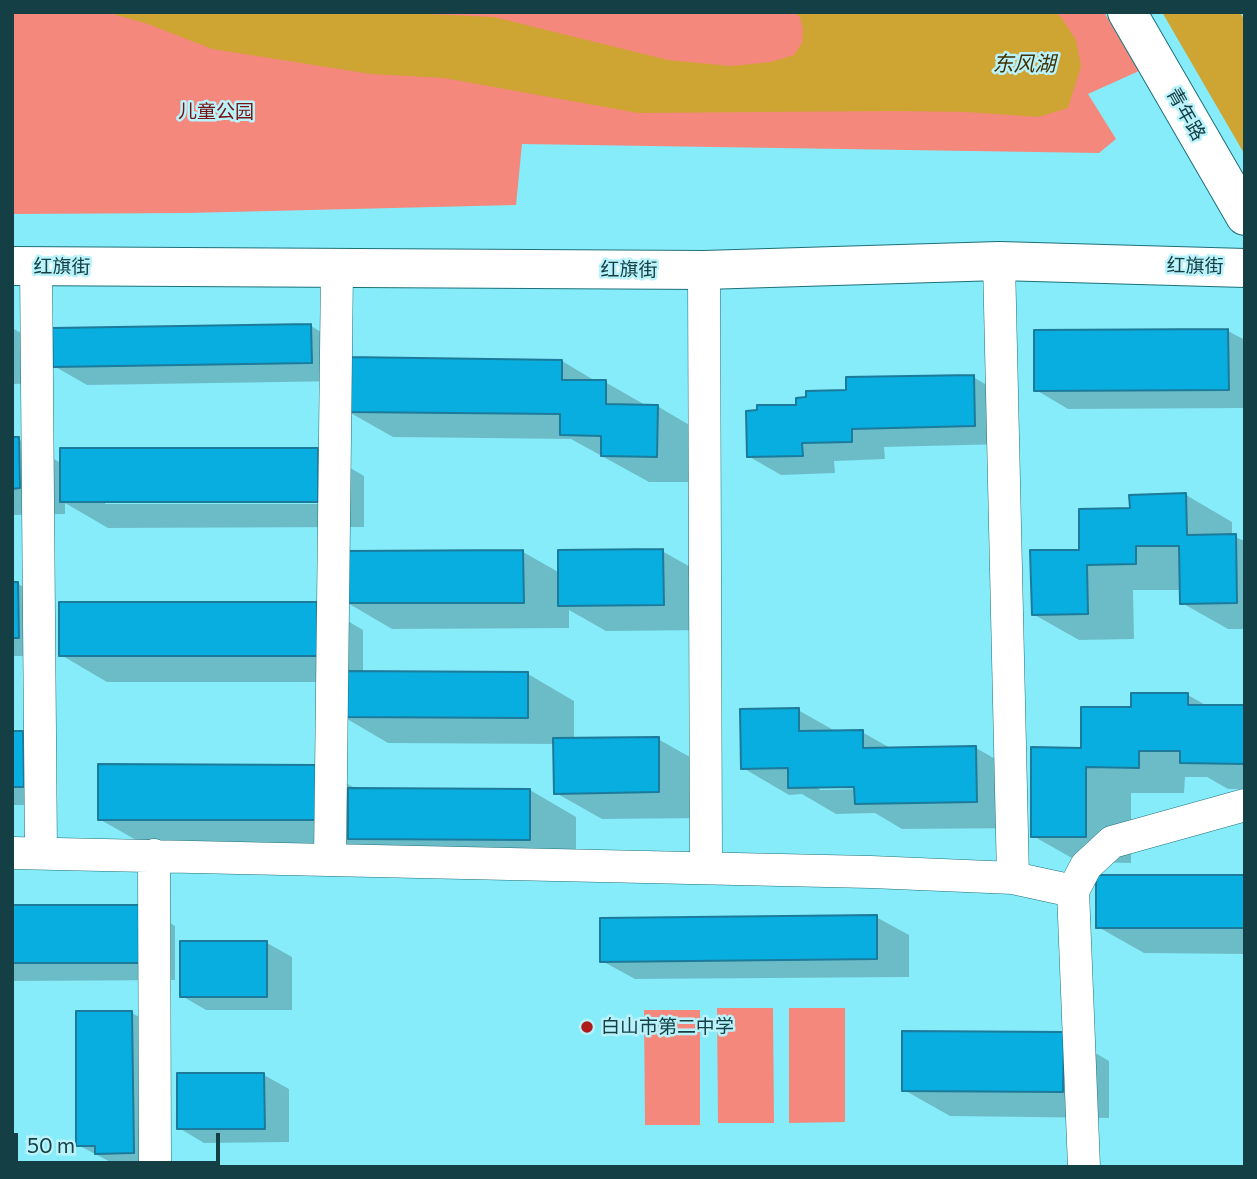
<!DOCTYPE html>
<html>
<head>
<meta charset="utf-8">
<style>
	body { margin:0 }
	#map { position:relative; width:1257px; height:1179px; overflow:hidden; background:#87ecfa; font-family:Commissioner,sans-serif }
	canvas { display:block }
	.frame { position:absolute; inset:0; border:14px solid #144045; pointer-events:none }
	.scale { position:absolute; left:14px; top:1133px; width:206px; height:32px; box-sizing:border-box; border:4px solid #144045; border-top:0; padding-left:9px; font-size:21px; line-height:24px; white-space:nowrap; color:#144045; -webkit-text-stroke:5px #baf2fb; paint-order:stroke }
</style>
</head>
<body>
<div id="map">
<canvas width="1257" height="1179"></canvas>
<div class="frame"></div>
<div class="scale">50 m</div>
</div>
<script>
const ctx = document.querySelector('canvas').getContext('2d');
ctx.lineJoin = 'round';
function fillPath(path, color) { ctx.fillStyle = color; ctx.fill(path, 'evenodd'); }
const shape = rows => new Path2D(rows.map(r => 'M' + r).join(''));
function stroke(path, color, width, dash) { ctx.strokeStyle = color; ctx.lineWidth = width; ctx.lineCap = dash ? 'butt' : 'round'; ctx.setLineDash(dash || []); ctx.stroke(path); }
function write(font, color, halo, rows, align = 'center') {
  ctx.font = font + ' Commissioner,"Noto Sans SC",sans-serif'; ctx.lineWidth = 5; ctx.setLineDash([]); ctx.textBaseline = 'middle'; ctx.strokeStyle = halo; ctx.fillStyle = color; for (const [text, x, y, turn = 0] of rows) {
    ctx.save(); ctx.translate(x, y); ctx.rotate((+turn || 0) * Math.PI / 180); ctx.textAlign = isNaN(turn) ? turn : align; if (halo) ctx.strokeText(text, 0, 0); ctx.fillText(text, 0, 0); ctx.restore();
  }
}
fillPath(shape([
	[12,12,1104,12,1139,71,1088,94,1116,139,1099,153,522,144,516,205,187,213,12,214],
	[717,1008,773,1008,774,1123,718,1123],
	[789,1008,845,1008,845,1122,789,1123],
	[644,1010,700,1010,700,1125,645,1125]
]), '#f5887d');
fillPath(shape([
	[106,12,382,12,494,17,668,60,731,66,771,62,794,55,802,43,803,29,800,17,793,12,1054,12,1061,17,1076,40,1081,66,1068,108,1038,117,965,112,896,111,638,113,444,78,371,74,212,49,148,24],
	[1162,12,1240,12,1245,21,1245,155]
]), '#cea433');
fillPath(shape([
	[311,326,343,345,344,376,562,361,597,382,605,382,647,406,657,406,703,433,703,482,649,482,571,439,393,437,347,411,347,381,87,385,54,366],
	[12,328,45,346,46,383,12,384],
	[1228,331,1245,340,1245,408,1068,409,1036,390],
	[973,377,1006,396,1007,444,884,447,885,459,834,461,835,473,781,475,748,456,797,406,848,392],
	[12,439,18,439,61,463,318,449,364,476,364,527,108,528,65,503,65,514,12,515],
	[105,500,327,500,327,504,105,504],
	[1186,495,1232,522,1232,536,1245,541,1245,629,1228,629,1182,603,1182,590,1133,590,1134,639,1079,640,1033,614,1081,551,1132,510],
	[662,551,708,577,709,630,606,631,569,610,569,628,392,629,346,602,523,552,560,573],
	[12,584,18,584,50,602,51,656,12,656],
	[317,603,363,630,363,673,528,674,574,701,574,740,658,739,704,765,705,818,602,819,556,793,555,744,388,743,342,716,342,682,107,682,61,655],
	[1188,695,1209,707,1245,707,1245,789,1228,789,1207,777,1185,777,1184,793,1131,793,1131,863,1079,862,1033,836,1083,750,1133,709],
	[798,710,837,732,862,732,892,749,976,748,1022,774,1023,828,902,829,875,813,836,814,802,794,789,795,743,768],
	[863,785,863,789,820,790,817,786],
	[12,732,22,732,55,751,56,805,12,805],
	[318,767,358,790,530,790,576,817,576,866,145,845,99,819],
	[1245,877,1245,954,1144,953,1098,927],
	[12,907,143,907,175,926,175,980,12,981],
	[876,917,909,935,909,977,635,979,602,961],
	[267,943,292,957,292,1010,206,1010,182,996],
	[132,1013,157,1027,158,1167,120,1167,78,1145],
	[1063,1034,1109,1061,1109,1118,950,1116,904,1090],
	[264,1075,289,1089,289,1142,204,1143,179,1128]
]), '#0003');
const building = shape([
	[311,324,312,363,53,367,52,328,311,324],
	[1228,329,1229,390,1034,391,1034,330,1228,329],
	[346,357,562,360,562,380,606,380,606,404,658,405,657,457,601,456,601,436,560,435,560,414,345,412,346,357],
	[974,375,975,426,852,429,852,442,802,443,803,456,747,457,746,411,757,410,757,405,796,405,796,398,806,397,806,391,846,390,846,377,974,375],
	[12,437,19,437,20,488,12,489,12,437],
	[60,448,318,448,318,502,60,502,60,448],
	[1186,493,1187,535,1236,534,1237,603,1180,604,1179,546,1136,546,1136,564,1087,565,1088,614,1032,615,1030,550,1079,550,1079,509,1130,508,1129,495,1186,493],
	[663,549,664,605,558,606,558,550,663,549],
	[523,550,524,603,344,603,344,551,523,550],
	[12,582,18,582,19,638,12,638,12,582],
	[59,602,317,602,317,656,59,656,59,602],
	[340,671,528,672,528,718,340,717,340,671],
	[1131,693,1188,693,1188,705,1245,705,1245,764,1180,763,1180,751,1139,751,1139,768,1086,767,1086,837,1031,837,1031,747,1081,748,1081,707,1131,707,1131,693],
	[799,708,799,731,863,730,863,748,976,746,977,802,855,804,854,787,788,788,788,768,741,769,740,709,799,708],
	[12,731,23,731,24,787,12,787,12,731],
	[659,737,659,792,554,794,553,738,659,737],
	[98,764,319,765,318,820,98,820,98,764],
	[348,788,530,789,530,840,348,839,348,788],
	[1096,875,1245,875,1245,928,1096,928,1096,875],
	[12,905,143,905,143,963,12,963,12,905],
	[877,915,877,959,600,962,600,918,877,915],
	[180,941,267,941,267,997,180,997,180,941],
	[76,1011,132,1011,134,1153,95,1154,95,1146,76,1146,76,1011],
	[902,1031,1064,1032,1063,1092,902,1091,902,1031],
	[177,1073,264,1073,265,1129,177,1129,177,1073]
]);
fillPath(building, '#08aedf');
stroke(building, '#1c7a9a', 2);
const street = shape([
	[999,261,1013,878],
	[36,266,41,853],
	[704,270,706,868],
	[12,853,871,872,1013,878,1073,891,1086,866,1112,842,1245,805],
	[154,855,155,1167],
	[330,859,337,268],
	[1073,891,1084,1167]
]);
const secondary = shape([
	[1127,12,1245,216],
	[12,266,704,270,999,261,1245,268]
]);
stroke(street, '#1d707a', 33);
stroke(secondary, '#1d707a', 40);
stroke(street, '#fff', 32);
stroke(secondary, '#fff', 38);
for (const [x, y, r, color] of [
	[587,1027,7,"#ad1b1b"]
]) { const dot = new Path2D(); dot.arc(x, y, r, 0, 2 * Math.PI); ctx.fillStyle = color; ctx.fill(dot); stroke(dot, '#baf2fb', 2.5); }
write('19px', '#751312', '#baf2fb', [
	["儿童公园",216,112]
]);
write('19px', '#144045', '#baf2fb', [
	["青年路",1186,114,60],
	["红旗街",1195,266,1],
	["红旗街",62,267],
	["红旗街",629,270]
]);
write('19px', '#144045', '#baf2fb', [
	["白山市第二中学",601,1027]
], 'left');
write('italic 21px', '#423100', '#baf2fb', [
	["东风湖",1024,64]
]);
</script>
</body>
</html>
